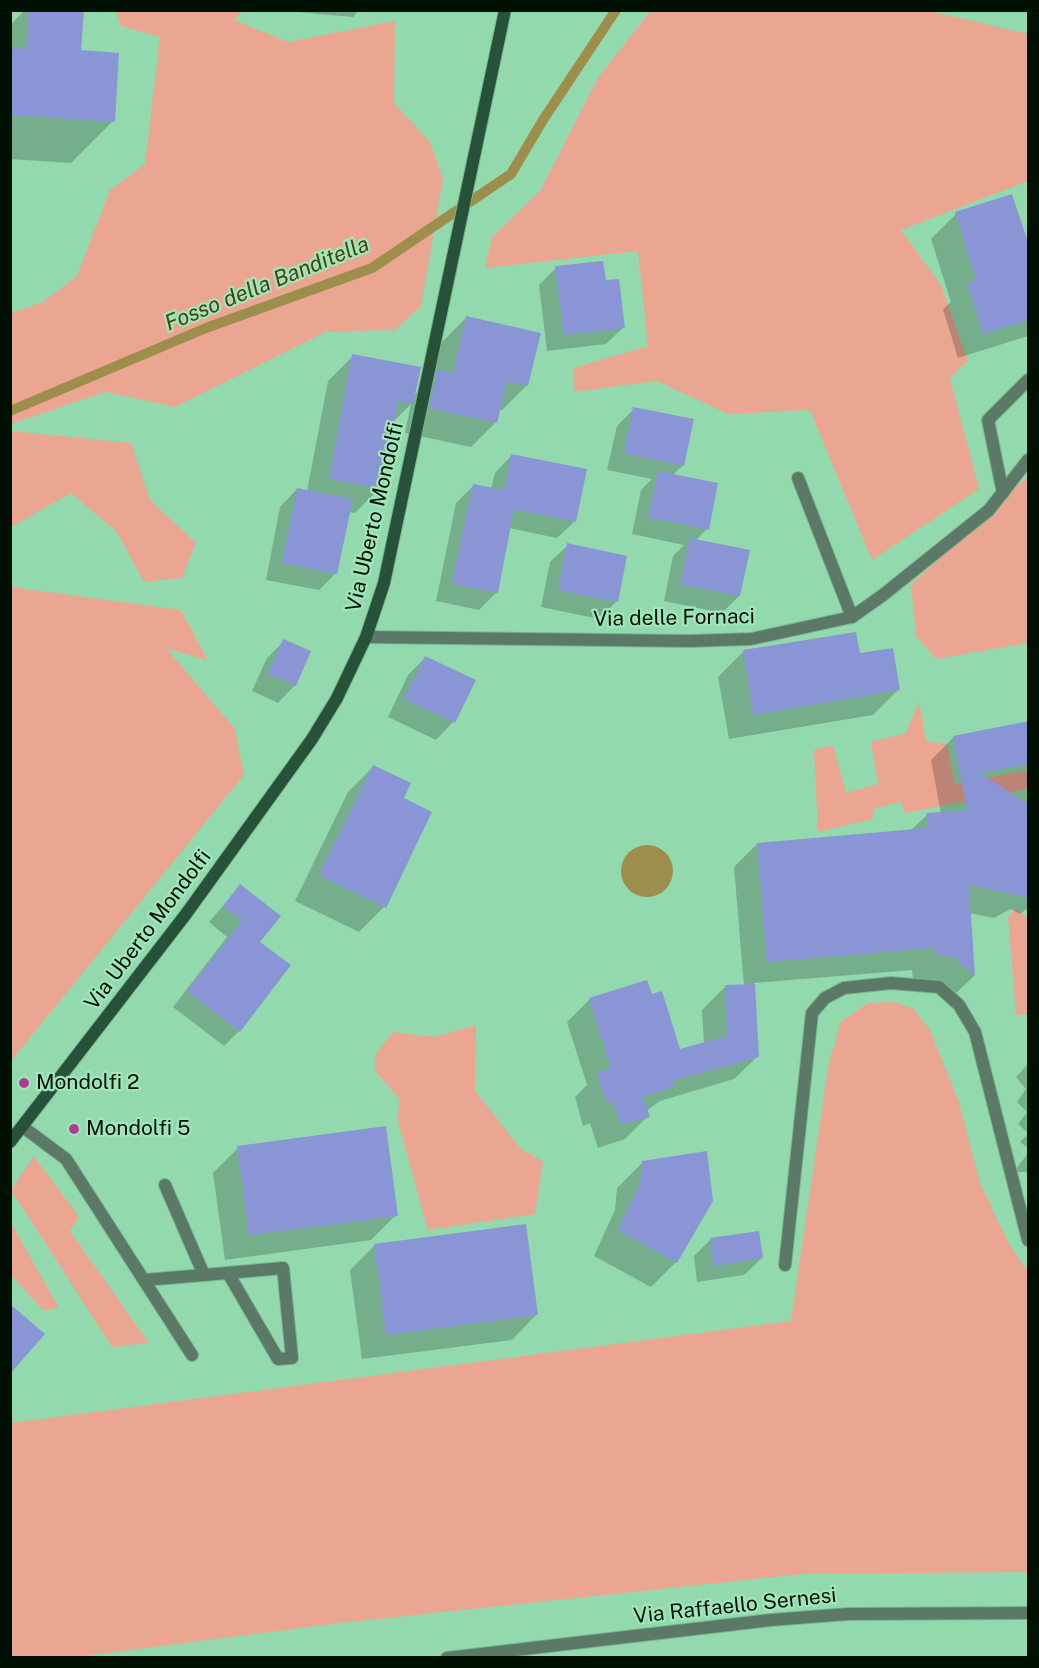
<!DOCTYPE html>
<html>
<head>
<meta charset="utf-8">
<style>
  body { margin:0 }
  #map { position:relative; width:1039px; height:1668px; overflow:hidden; background:#92daae; font-family:"Public Sans",sans-serif }
  canvas { display:block }
  .frame { position:absolute; inset:0; border:12px solid #001104; pointer-events:none }
</style>
</head>
<body>
<div id="map">
<canvas width="1039" height="1668"></canvas>
<div class="frame"></div>
</div>
<script>
const context = document.querySelector('canvas').getContext('2d');
context.lineJoin = 'round';
function paint(path, color) {
  context.fillStyle = color;
  context.fill(path, 'evenodd');
}
function poly(rows) {
  const path = new Path2D();
  for (const r of rows) {
    if (r.length === 3) {
      path.moveTo(r[0] + r[2], r[1]);
      path.arc(r[0], r[1], r[2], 0, 2 * Math.PI);
      continue;
    }
    path.moveTo(r[0], r[1]);
    for (let i = 2; i < r.length; i += 2) path.lineTo(r[i], r[i + 1]);
  }
  return path;
}
function stroke(path, color, width, dash) {
  context.strokeStyle = color;
  context.lineWidth = width;
  context.lineCap = dash ? 'butt' : 'round';
  context.setLineDash(dash || []);
  context.stroke(path);
}
function label(font, color, halo, rows, align = 'center') {
  context.font = font + ' "Public Sans",sans-serif';
  context.lineWidth = 4.5;
  context.setLineDash([]);
  context.textBaseline = 'middle';
  context.strokeStyle = halo;
  context.fillStyle = color;
  for (const [text, x, y, turn = 0] of rows) {
    context.save();
    context.translate(x, y);
    context.rotate((+turn || 0) * Math.PI / 180);
    context.textAlign = isNaN(turn) ? turn : align;
    if (halo) context.strokeText(text, 0, 0);
    context.fillText(text, 0, 0);
    context.restore();
  }
}
paint(poly([
  [655,10,930,11,1028,34,1028,181,901,230,941,285,968,361,950,378,979,489,872,560,810,410,728,414,657,381,573,392,574,368,648,346,638,251,485,268,492,237,540,191,598,78,648,14],
  [116,11,242,11,234,20,288,42,395,21,394,103,430,142,443,179,421,306,395,330,326,332,175,407,106,392,11,424,11,313,43,302,77,276,110,190,145,164,160,37,121,26],
  [11,431,131,443,150,500,196,543,182,578,144,582,116,531,71,493,11,527],
  [1028,476,1028,643,936,659,916,636,911,585],
  [11,587,181,610,208,661,166,648,235,729,244,775,11,1061],
  [919,701,926,741,947,744,955,784,1028,770,1028,789,905,813,901,802,873,809,873,819,818,832,814,750,833,745,846,793,878,784,871,742,906,733],
  [1016,909,1028,918,1028,1014,1016,1015,1008,917],
  [894,1002,914,1009,930,1030,959,1102,980,1183,1010,1246,1028,1271,1028,1572,803,1574,340,1623,76,1657,11,1657,11,1423,791,1321,829,1062,841,1022,868,1003],
  [476,1025,475,1091,521,1149,543,1161,535,1214,428,1230,397,1118,400,1099,375,1071,375,1055,393,1032,435,1037],
  [34,1156,79,1217,70,1231,149,1343,112,1347,11,1190],
  [10,1223,11,1223,59,1308,43,1310,11,1275]
]), '#eba692');
paint(poly([
  [647,871,26]
]), '#9d8e4c');
paint(poly([
  [25,10,82,10,79,51,113,121,71,163,10,159,10,25],
  [275,10,359,10,353,17],
  [956,214,1028,250,1028,336,958,358,943,309,951,302,931,239],
  [556,268,605,282,624,327,606,344,547,351,539,285],
  [466,318,527,385,502,410,499,410,496,422,471,447,405,433,411,404,392,423,380,488,355,513,349,512,336,573,319,590,266,580,280,507,297,489,307,491,328,381,353,356,413,396,434,376,441,343],
  [634,409,683,465,672,476,707,529,696,540,739,596,722,613,664,601,673,556,684,545,632,534,641,490,652,479,607,470,617,426],
  [512,455,575,521,557,538,509,528,496,593,479,610,436,601,456,503,473,486,491,489,495,473],
  [568,545,617,601,599,619,541,607,550,562],
  [284,641,295,685,278,703,252,691,267,658],
  [743,652,859,655,898,690,873,715,729,739,718,677],
  [425,658,474,680,453,722,436,740,388,717,408,675],
  [1028,723,1028,908,1020,914,1011,909,994,918,969,913,974,976,951,998,929,980,913,978,912,970,754,983,758,1056,734,1079,660,1101,646,1111,648,1116,625,1139,598,1148,590,1123,583,1126,575,1097,587,1085,567,1022,590,999,651,996,679,1051,704,1044,702,1010,725,987,744,986,734,867,757,844,910,831,927,815,941,814,931,760,954,737],
  [373,767,384,907,359,932,295,901,348,792],
  [240,886,258,942,239,1031,224,1046,173,1007,227,937,209,922],
  [1028,1064,1028,1133,1018,1124,1027,1112,1017,1102,1026,1089,1016,1077],
  [1028,1134,1028,1148,1020,1142],
  [238,1148,396,1215,371,1240,225,1260,213,1173],
  [1028,1153,1028,1172,1014,1172],
  [642,1163,676,1262,651,1287,594,1256,615,1210,617,1188],
  [711,1239,762,1258,744,1275,697,1282,694,1256],
  [375,1245,537,1314,512,1340,362,1359,350,1270]
]), '#0003');
stroke(poly([
  [10,411,206,328,372,268,511,174,543,120,616,10]
]), '#9d8e4c', 10);
paint(poly([
  [29,10,84,10,81,50,119,53,115,122,10,115,10,48,26,49],
  [1012,194,1029,245,1029,320,983,334,967,283,976,280,955,212],
  [603,261,606,280,619,279,625,328,564,335,555,266],
  [466,316,541,333,528,386,507,381,497,423,429,408,437,370,453,373],
  [352,354,421,367,413,404,398,401,381,489,329,479],
  [633,407,694,419,684,466,624,453],
  [511,454,587,469,576,522,514,509,498,593,452,584,473,484,504,490],
  [658,471,718,483,709,530,648,517],
  [297,488,353,499,337,574,282,563],
  [690,538,750,550,740,596,680,584],
  [567,543,627,556,618,602,558,590],
  [856,632,860,653,893,648,900,690,753,715,743,650],
  [283,639,311,651,296,686,268,674],
  [425,656,476,680,455,723,404,699],
  [1029,721,1029,764,980,773,1029,805,1029,898,969,885,975,976,953,957,935,955,935,948,767,962,757,843,927,828,926,813,967,810,953,736],
  [373,765,411,783,404,798,432,812,386,908,319,875],
  [240,884,281,916,260,942,291,965,240,1032,187,991,242,921,223,906],
  [647,980,652,994,662,991,680,1049,727,1036,725,985,755,984,759,1057,673,1081,675,1087,643,1097,650,1117,621,1125,613,1101,607,1104,597,1073,611,1068,589,998],
  [386,1126,398,1216,249,1235,237,1146],
  [707,1151,713,1201,677,1263,618,1230,640,1184,642,1161],
  [526,1224,538,1315,386,1335,374,1244],
  [759,1231,763,1258,714,1266,710,1238],
  [10,1304,45,1334,10,1374]
]), '#8a95d5');
const service = poly([
  [798,478,852,617],
  [1003,493,988,420,1028,380],
  [23,1127,66,1159,192,1355],
  [165,1185,204,1275],
  [144,1280,204,1275,283,1268,292,1358,278,1359,228,1273]
]);
const minor = poly([
  [366,637,689,641,751,639,852,617,883,595,989,510,1028,460],
  [785,1265,812,1013,825,998,844,988,891,983,939,987,959,1005,975,1032,1028,1240],
  [447,1658,771,1620,848,1614,1028,1613]
]);
const secondary = poly([
  [10,1142,186,914,312,739,337,698,366,637,384,583,505,10]
]);
stroke(service, '#78b68f', 14);
stroke(minor, '#78b68f', 14);
stroke(secondary, '#78b68f', 14);
stroke(service, '#5c7866', 12);
stroke(minor, '#5c7866', 12);
stroke(secondary, '#275239', 12);
for (const [x, y, r, color] of [
  [24,1083,6,"#ae3c97"],
  [74,1129,6,"#ae3c97"]
]) {
  const dot = new Path2D();
  dot.arc(x, y, r, 0, 2 * Math.PI);
  context.fillStyle = color;
  context.fill(dot);
  stroke(dot, '#9fe7ba', 2);
}
label('21px', '#001104', '#9fe7ba', [
  ["Via Uberto Mondolfi",375,517,-77],
  ["Via delle Fornaci",674,618,-1],
  ["Via Uberto Mondolfi",148,930,-53],
  ["Via Raffaello Sernesi",735,1606,-6]
]);
label('21px', '#001104', '#9fe7ba', [
  ["Mondolfi 2",36,1083],
  ["Mondolfi 5",86,1129]
], 'left');
label('italic 22px', '#4c400a', '#9fe7ba', [
  ["Fosso della Banditella",267,284,-22]
]);
</script>
</body>
</html>
